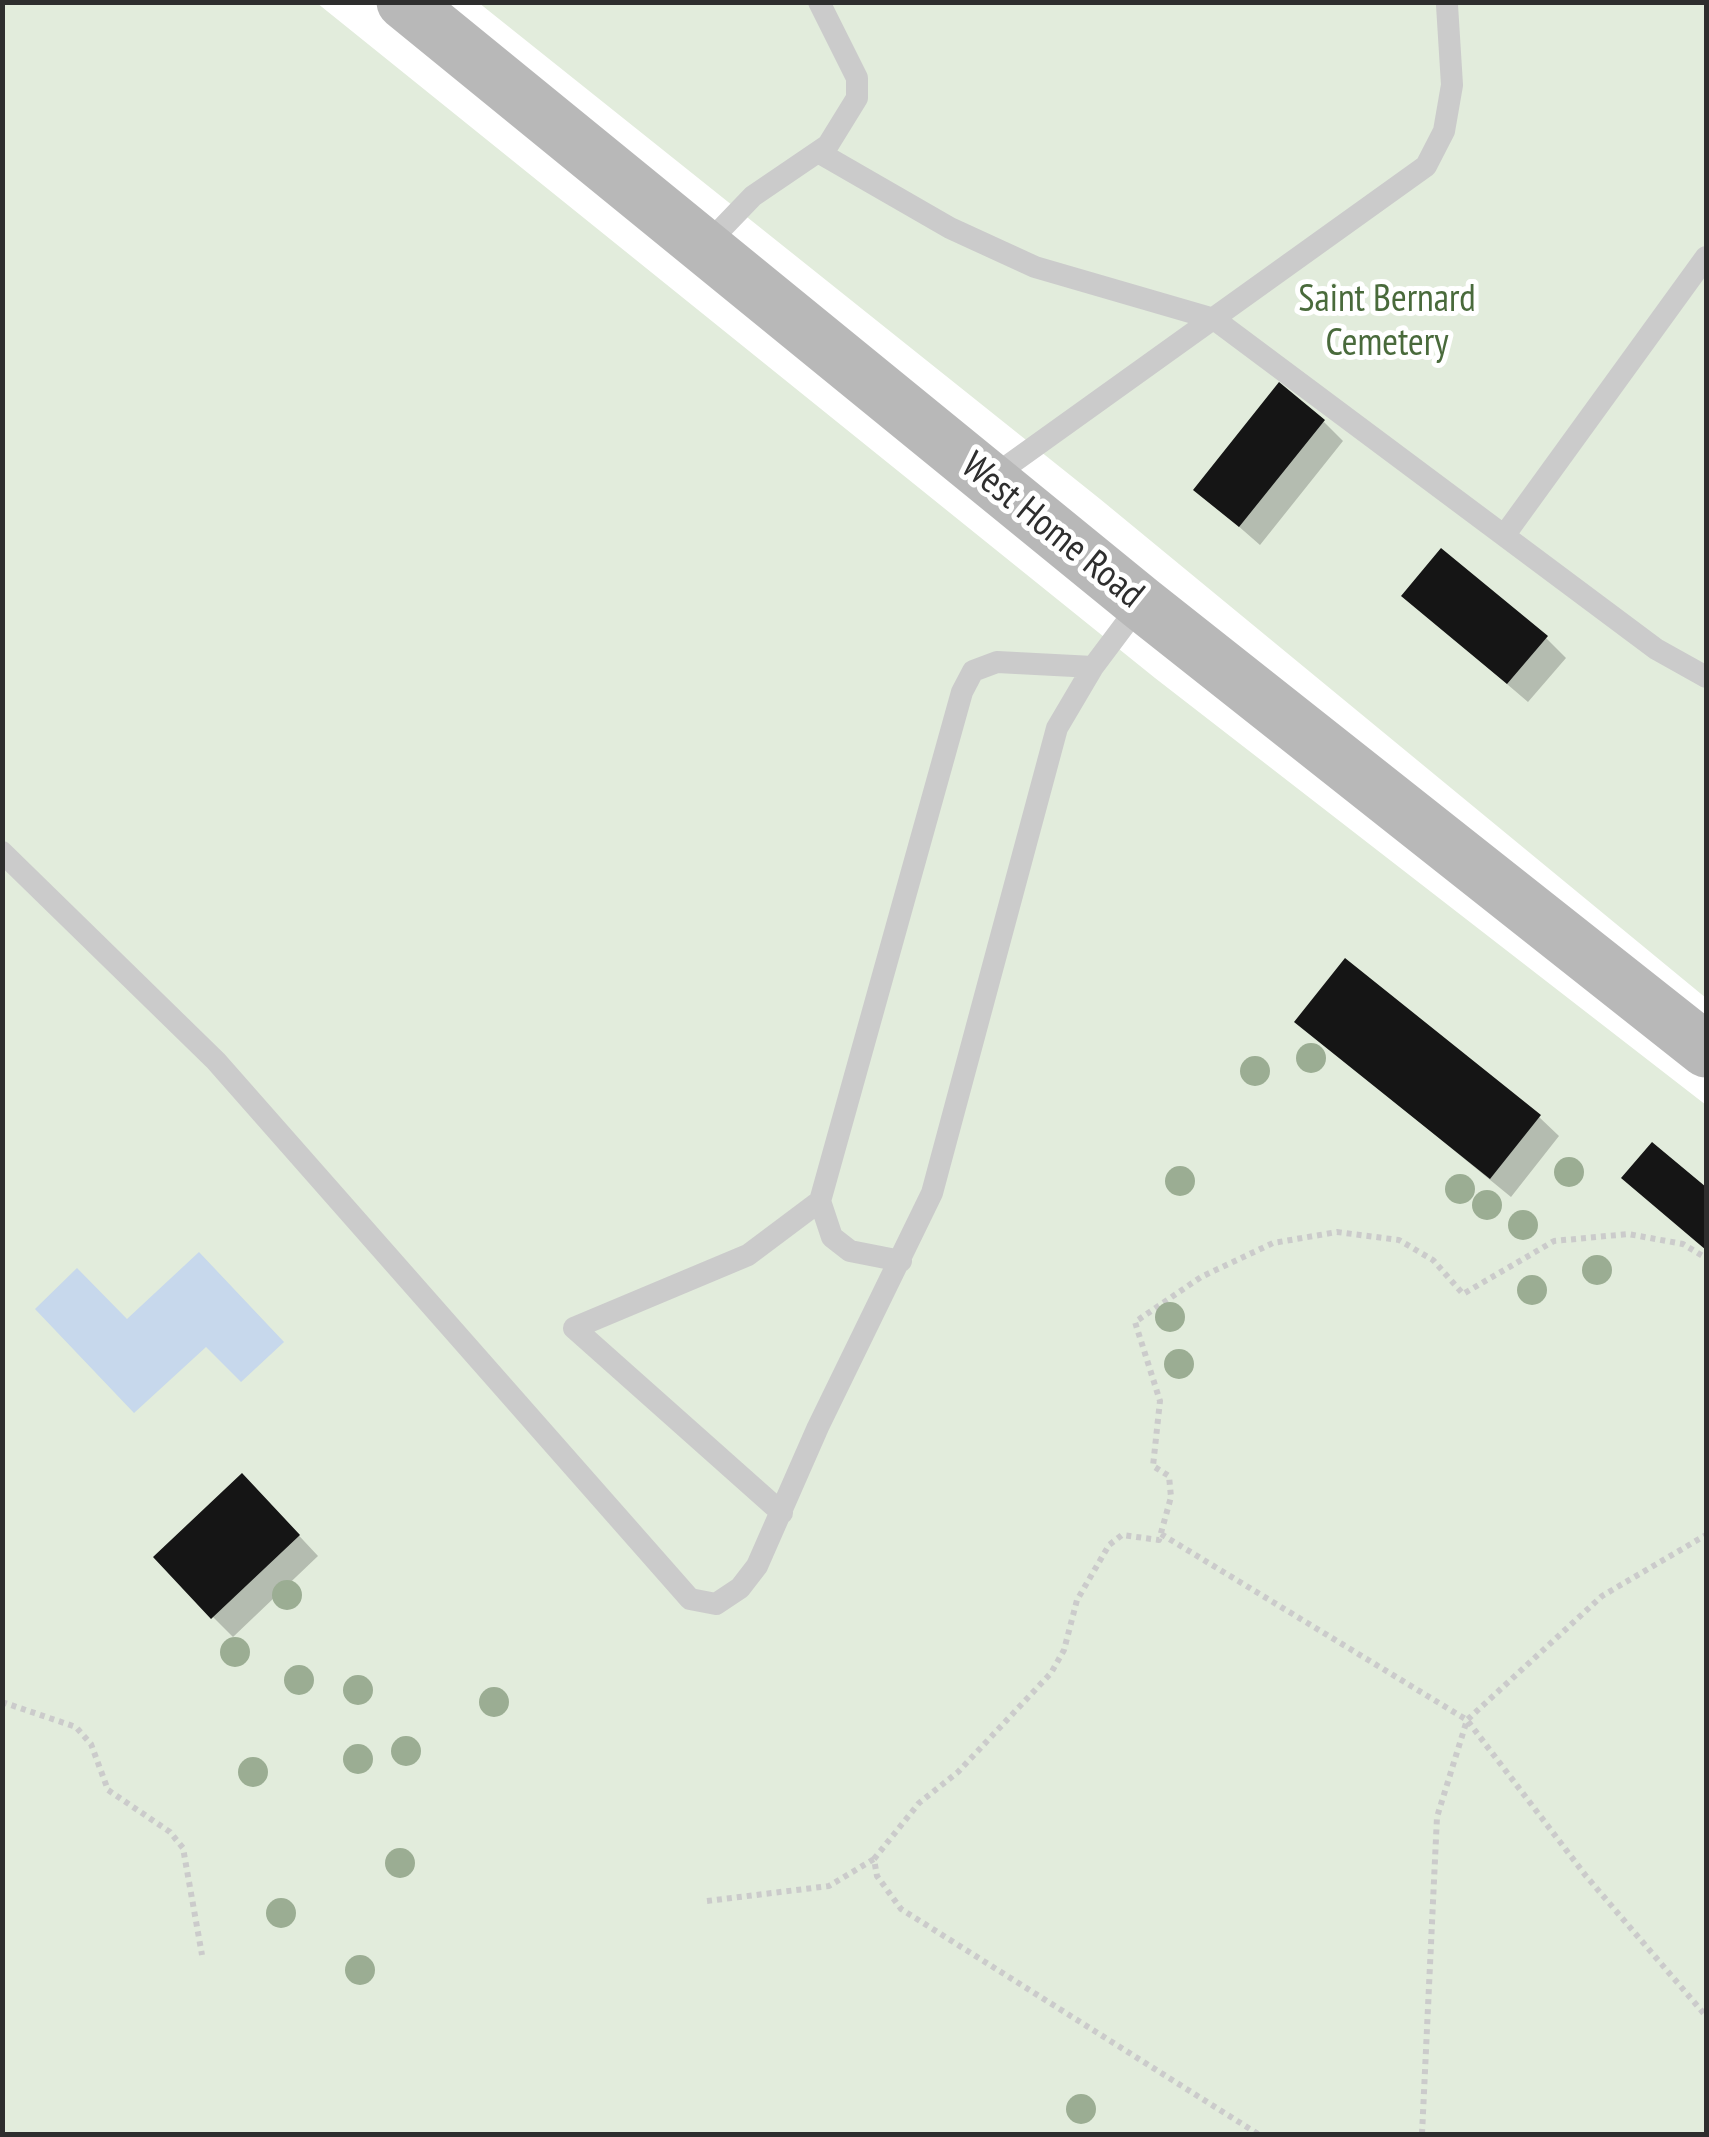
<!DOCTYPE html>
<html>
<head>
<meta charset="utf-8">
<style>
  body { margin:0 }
  #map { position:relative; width:1709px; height:2137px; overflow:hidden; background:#fff; font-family:"PT Sans Narrow",sans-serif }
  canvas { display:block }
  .frame { position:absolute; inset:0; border:5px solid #2e2e2e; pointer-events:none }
</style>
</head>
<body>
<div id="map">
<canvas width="1709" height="2137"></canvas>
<div class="frame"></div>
</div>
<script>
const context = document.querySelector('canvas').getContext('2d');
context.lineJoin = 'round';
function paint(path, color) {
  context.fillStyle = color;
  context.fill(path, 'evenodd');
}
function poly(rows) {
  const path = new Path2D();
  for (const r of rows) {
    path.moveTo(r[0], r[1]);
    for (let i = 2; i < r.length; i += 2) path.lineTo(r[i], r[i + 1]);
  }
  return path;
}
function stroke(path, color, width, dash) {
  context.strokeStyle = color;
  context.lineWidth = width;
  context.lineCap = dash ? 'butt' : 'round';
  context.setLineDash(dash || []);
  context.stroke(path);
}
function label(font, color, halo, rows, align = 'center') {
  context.font = font + ' "PT Sans Narrow",sans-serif';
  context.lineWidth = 10;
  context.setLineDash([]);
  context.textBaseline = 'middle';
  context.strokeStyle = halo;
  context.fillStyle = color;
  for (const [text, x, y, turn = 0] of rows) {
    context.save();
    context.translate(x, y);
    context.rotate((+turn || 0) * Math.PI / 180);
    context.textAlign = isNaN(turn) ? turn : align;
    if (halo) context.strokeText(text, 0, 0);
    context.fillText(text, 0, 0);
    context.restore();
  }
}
paint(poly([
  [3,3,317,3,1155,678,1706,1105,1706,2134,3,2134],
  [479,3,1706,3,1706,998,1100,499]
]), '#e2ecdc');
paint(poly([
  [199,1252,284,1342,241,1382,206,1347,134,1413,35,1309,77,1268,127,1319]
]), '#c7d8ec');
paint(poly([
  [1324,422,1343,441,1260,545,1197,490],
  [1404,596,1546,638,1566,658,1528,702],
  [1297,1022,1539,1117,1559,1136,1511,1197],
  [262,1496,318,1556,233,1637,213,1617]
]), '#0003');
paint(poly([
  [1279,382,1325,420,1239,527,1193,490],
  [1441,548,1548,636,1507,684,1401,596],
  [1345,958,1541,1115,1490,1179,1294,1022],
  [1652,1142,1706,1187,1706,1250,1621,1178],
  [242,1473,300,1535,211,1619,153,1557]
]), '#151515');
stroke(poly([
  [1161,1534,1467,1720,1586,1876,1706,2016],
  [2,1702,76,1727,91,1744,108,1790,170,1832,183,1848,202,1955],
  [707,1901,829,1886,874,1859],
  [1258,2134,901,1909,877,1876,874,1859,919,1803,958,1772,1051,1673,1064,1650,1077,1600,1109,1545,1122,1535,1159,1540,1171,1497,1169,1476,1153,1466,1160,1401,1135,1322,1201,1277,1273,1243,1337,1232,1399,1240,1433,1260,1463,1294,1554,1241,1628,1234,1683,1244,1706,1258],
  [1422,2134,1437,1817,1467,1720,1602,1596,1706,1535]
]), '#cbcbcb', 6, [5, 5]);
stroke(poly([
  [818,152,950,228,1035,267,1214,319,1656,649,1706,677],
  [704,247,753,196,828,145,857,98,857,78,819,2],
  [988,480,1426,166,1444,131,1452,85,1447,5],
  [1506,533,1706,257],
  [2,852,216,1061,690,1599,716,1604,740,1588,757,1566,818,1427,932,1193,1057,728,1093,667,1141,603],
  [901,1261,850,1251,832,1237,820,1201,962,692,973,671,997,662,1093,667],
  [782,1513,574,1328,748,1255,820,1201]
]), '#cbcbcb', 22);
stroke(poly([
  [404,2,1141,603,1706,1050]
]), '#b8b8b8', 55);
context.fillStyle = '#9bad93';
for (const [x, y] of [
  [1311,1058],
  [1255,1071],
  [1569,1172],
  [1180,1181],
  [1460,1189],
  [1487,1205],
  [1523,1225],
  [1597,1270],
  [1532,1290],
  [1170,1317],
  [1179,1364],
  [287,1595],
  [235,1652],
  [299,1680],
  [358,1690],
  [494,1702],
  [406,1751],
  [358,1759],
  [253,1772],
  [400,1863],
  [281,1913],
  [360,1970],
  [1081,2109]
]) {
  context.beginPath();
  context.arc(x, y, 15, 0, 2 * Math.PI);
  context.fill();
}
label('38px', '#496a3b', '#fff', [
  ["Saint Bernard",1387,300],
  ["Cemetery",1387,344]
]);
label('38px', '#2e2e2e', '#fff', [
  ["West Home Road",1052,531,39]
]);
</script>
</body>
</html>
